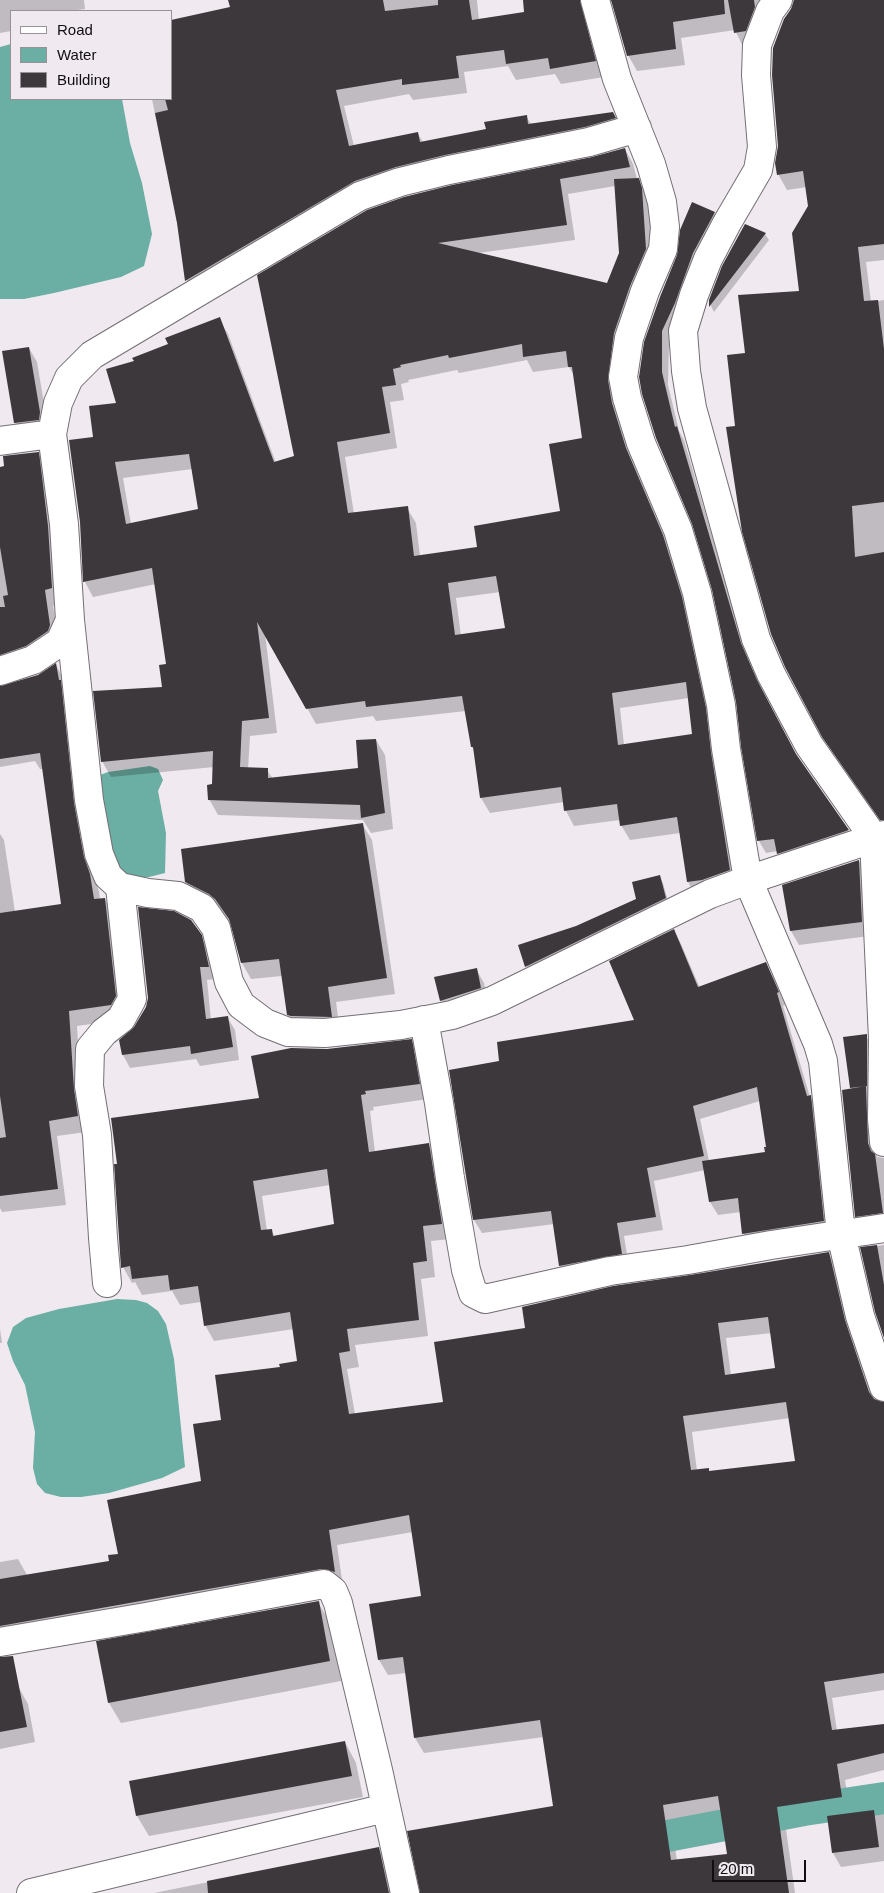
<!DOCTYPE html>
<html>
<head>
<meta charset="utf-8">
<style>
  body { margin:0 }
  #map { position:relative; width:884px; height:1893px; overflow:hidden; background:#f0eaf0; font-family:Helvetica,sans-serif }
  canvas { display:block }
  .legend { position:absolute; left:10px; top:10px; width:162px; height:90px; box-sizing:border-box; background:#f0eaf0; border:1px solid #969296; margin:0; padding:6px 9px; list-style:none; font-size:15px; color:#100e10 }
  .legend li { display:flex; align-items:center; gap:10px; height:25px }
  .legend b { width:25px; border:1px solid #969296 }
  .scale { position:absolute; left:712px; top:1860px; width:94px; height:22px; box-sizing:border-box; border:2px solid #100e10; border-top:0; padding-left:6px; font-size:15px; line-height:18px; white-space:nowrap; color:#100e10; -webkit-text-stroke:4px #f0eaf0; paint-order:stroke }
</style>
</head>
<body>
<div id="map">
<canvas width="884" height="1893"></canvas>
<ul class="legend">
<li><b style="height:6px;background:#fff"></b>Road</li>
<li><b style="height:14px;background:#6baea3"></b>Water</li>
<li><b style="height:14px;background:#3c383c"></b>Building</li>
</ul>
<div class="scale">20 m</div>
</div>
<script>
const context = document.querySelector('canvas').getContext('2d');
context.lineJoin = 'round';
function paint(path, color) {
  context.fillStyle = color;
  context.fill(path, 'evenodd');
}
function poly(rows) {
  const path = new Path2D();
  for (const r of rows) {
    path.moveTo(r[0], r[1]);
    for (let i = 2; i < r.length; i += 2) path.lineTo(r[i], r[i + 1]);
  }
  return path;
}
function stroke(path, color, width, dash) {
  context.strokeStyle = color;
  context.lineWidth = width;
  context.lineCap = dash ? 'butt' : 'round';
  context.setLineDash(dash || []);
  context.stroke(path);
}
paint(poly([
  [11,44,11,99,122,99,130,143,142,183,152,234,144,266,121,277,54,293,24,299,0,299,0,47],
  [150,766,158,769,163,780,158,791,166,833,165,873,149,877,130,877,111,862,96,783,100,775,108,772],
  [117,1299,136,1300,147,1303,158,1311,166,1324,174,1359,185,1467,162,1478,109,1493,81,1497,61,1497,45,1493,37,1484,33,1468,35,1432,25,1385,13,1361,7,1343,13,1327,26,1318,59,1309]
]), '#6baea3');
paint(poly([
  [0,0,84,0,85,9,70,11,11,11,11,31,0,33],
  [229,0,477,0,479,20,526,13,524,0,789,0,744,49,735,30,681,38,685,65,637,71,628,55,613,3,609,0,604,77,561,84,555,74,516,80,508,66,464,72,467,93,413,100,409,94,344,106,354,146,418,134,423,142,487,130,526,116,531,124,613,113,622,129,405,182,195,296,187,281,168,169,165,164,152,99,171,99,231,8],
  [790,0,884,0,884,260,866,262,871,302,884,300,884,826,833,753,823,736,737,427,747,354,800,292,809,206,807,187,787,190,778,174,785,19,795,2],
  [625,149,633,164,637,179,647,194,650,205,654,265,620,419,634,464,671,552,690,613,714,724,738,885,697,897,688,882,680,833,630,840,621,825,620,820,574,826,566,811,564,802,490,813,481,798,475,752,472,747,466,711,376,721,373,716,316,724,265,633,277,733,250,736,248,769,267,770,273,779,359,769,376,740,385,755,393,829,371,833,363,820,218,815,209,799,213,785,214,767,111,777,102,761,164,688,167,665,156,584,93,597,85,582,95,438,118,404,135,362,219,319,228,334,276,463,296,457,259,276,592,159],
  [615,186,620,253,608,284,478,253,575,240,568,194],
  [527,360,533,372,569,367,575,377,583,439,562,512,479,548,420,556,416,523,407,508,354,514,345,457,397,448,390,402,404,400,401,384,409,382,408,380,457,370,459,373],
  [193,469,199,510,131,524,123,478],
  [500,592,506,629,461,636,456,598],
  [689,698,694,735,624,745,620,708],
  [714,213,722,225,669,344,668,385,679,431,684,440,748,659,764,695,797,757,855,842,785,866,778,851,766,853,759,841,738,702,713,589,694,524,657,437,661,297],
  [765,234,769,240,714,312,711,306,710,300],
  [29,348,37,362,48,427,23,437,15,423,3,352],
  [38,453,47,469,61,604,53,606,59,642,0,674,0,522],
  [56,665,64,680,82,818,92,874,99,891,100,900,105,899,114,915,120,1020,77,1026,82,1105,86,1132,57,1136,66,1205,2,1212,0,1208,0,834,4,840,15,912,62,905,43,769,40,769,35,761,0,767,0,687,39,676],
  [362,824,372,840,395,994,336,1002,340,1032,297,1031,288,1014,282,976,251,979,242,963,231,923,220,910,196,898,186,882],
  [859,861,867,875,869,936,799,945,791,931,784,886],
  [659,876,663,883,669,905,530,973,527,966,577,927,637,900],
  [674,931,681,944,700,988,765,964,773,977,785,1005,783,1006,810,1097,818,1110,831,1234,751,1247,744,1234,741,1212,718,1215,710,1202,705,1170,654,1181,663,1230,624,1236,629,1267,568,1279,560,1266,555,1224,482,1233,474,1220,501,1062,636,1021],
  [760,1101,768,1148,766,1153,709,1161,700,1119],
  [200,935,208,949,216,979,207,980,211,1020,227,1017,235,1030,239,1060,200,1066,196,1059,130,1068,123,1055,121,1040,135,1028],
  [476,969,484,983,488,1002,449,1015,441,1001,436,978],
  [866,1036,875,1051,875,1136,877,1157,884,1158,884,1229,865,1232,856,1216,851,1090,844,1038],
  [411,1040,420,1056,428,1099,373,1107,374,1110,370,1111,375,1152,428,1144,437,1160,450,1239,431,1241,435,1277,421,1279,428,1336,355,1345,359,1367,347,1369,355,1414,445,1403,527,1329,828,1253,838,1269,853,1337,875,1401,884,1403,884,1690,832,1698,837,1731,884,1725,884,1770,845,1780,850,1815,884,1810,884,1861,841,1867,833,1853,828,1816,785,1822,795,1893,432,1893,555,1807,544,1737,424,1753,415,1738,406,1673,388,1675,379,1660,422,1597,413,1532,337,1545,343,1587,0,1646,0,1562,18,1559,27,1575,110,1562,202,1482,222,1422,281,1368,299,1362,294,1329,214,1341,205,1325,201,1302,180,1305,172,1291,142,1295,135,1282,132,1283,123,1267,260,1099,327,1050],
  [330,1185,335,1225,275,1237,271,1230,267,1231,262,1196],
  [772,1333,777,1369,731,1375,726,1338],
  [790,1418,796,1462,710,1472,697,1471,692,1432],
  [722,1812,729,1855,677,1861,671,1820],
  [884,1245,884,1334,862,1248],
  [0,1329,2,1343,0,1343],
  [318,1602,330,1623,341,1681,121,1723,109,1703,97,1642],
  [19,1688,28,1704,35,1742,0,1749,0,1692],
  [345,1742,356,1763,363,1797,149,1836,137,1816,130,1782],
  [378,1848,389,1867,395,1893,154,1893]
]), '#0003');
stroke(poly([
  [625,1844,804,1810,884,1798]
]), '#6baea3', 32);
paint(poly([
  [228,0,383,0,385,11,438,5,438,0,469,0,472,20,524,12,523,0,580,0,596,61,550,69,548,58,506,64,504,50,456,56,459,78,402,85,402,79,336,90,349,146,418,132,420,142,486,129,484,122,527,115,528,124,613,112,616,118,585,127,445,155,396,167,355,181,185,281,177,223,155,113,168,110,165,99,171,99,171,20,230,7],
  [611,0,724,0,725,14,673,22,676,49,627,56],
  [728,0,754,0,755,7,746,31,734,33],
  [794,0,884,0,884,244,858,247,864,301,878,300,884,349,884,502,852,506,855,557,884,552,884,820,880,820,822,737,785,667,771,634,742,532,726,427,735,426,727,355,745,353,738,295,799,291,792,233,808,206,803,171,777,175,775,163,778,146,772,75,773,48,784,19,791,9],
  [625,148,630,167,560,179,567,225,438,243,607,283,619,253,614,179,639,178,642,188,646,249,630,286,614,333,608,380,612,403,626,448,663,535,682,597,706,708,711,752,730,870,702,880,687,882,677,817,620,826,617,804,564,811,561,787,480,798,473,747,471,747,462,696,366,707,365,701,306,709,257,622,269,718,242,721,240,767,268,768,268,778,358,768,356,740,376,739,385,813,361,818,360,805,208,800,207,785,212,784,213,751,101,762,93,691,162,687,159,665,166,664,152,568,83,582,80,522,69,440,93,437,89,406,116,403,106,369,134,361,132,358,168,344,165,338,220,317,274,462,294,456,257,275,367,210,404,197,452,185,592,157],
  [522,344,523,357,566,351,568,367,572,367,582,438,549,444,560,511,474,526,477,547,414,556,408,506,348,513,337,442,390,433,382,387,396,385,393,369,401,367,400,365,448,355,449,358],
  [189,454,198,509,126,524,115,462],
  [496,576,505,628,455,635,448,583],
  [686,682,692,734,618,745,612,693],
  [692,202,715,212,693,253,675,303,662,331,662,372,675,427,677,426,741,643,757,680,796,754,849,830,777,854,774,839,757,841,741,747,736,702,712,590,692,524,656,438,642,394,639,377,644,342,660,297,677,255,680,230],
  [745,224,766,233,709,307,709,300,722,266],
  [29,347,40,412,39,420,14,423,2,351],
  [39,452,48,526,52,588,45,590,50,625,48,631,26,646,0,655,0,607,5,607,3,596,8,595,0,547,0,467,4,466,3,456],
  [56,663,59,680,61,680,74,803,84,857,90,874,94,899,105,898,116,996,111,1005,69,1011,74,1089,78,1116,49,1121,58,1189,0,1196,0,1138,6,1137,0,1096,0,913,61,904,40,753,0,759,0,686,38,675],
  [363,823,387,978,328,987,332,1017,291,1016,287,1015,279,959,241,963,229,919,215,899,209,894,185,882,181,849],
  [859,860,862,922,790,931,782,885],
  [660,875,666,898,525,967,518,945,576,926,636,899,632,882],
  [138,907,174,911,191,920,202,935,209,967,200,967,206,1019,228,1016,233,1047,191,1054,190,1046,122,1055,119,1040,134,1027,146,1007,148,998],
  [674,929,698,987,766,962,779,992,777,993,807,1096,811,1095,824,1221,742,1234,738,1198,709,1202,702,1161,765,1152,764,1147,766,1147,757,1087,693,1106,704,1156,647,1168,656,1217,617,1223,622,1254,559,1266,551,1211,473,1220,449,1070,499,1061,497,1042,634,1020,609,961],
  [477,968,481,988,440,1001,434,977],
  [867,1034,867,1086,850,1088,843,1037],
  [412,1039,420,1084,365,1091,366,1094,361,1095,369,1152,429,1143,442,1224,423,1226,427,1261,413,1263,419,1320,347,1329,350,1351,339,1353,349,1414,443,1402,434,1342,525,1328,522,1307,613,1286,690,1275,829,1252,845,1320,869,1392,874,1399,884,1402,884,1673,824,1682,832,1730,884,1724,884,1753,837,1764,842,1797,777,1807,789,1893,420,1893,407,1831,553,1806,540,1720,414,1738,403,1657,378,1660,369,1604,421,1596,409,1515,329,1530,335,1572,321,1569,0,1626,0,1579,109,1561,108,1555,118,1554,107,1500,201,1481,193,1424,221,1420,215,1375,280,1367,279,1364,297,1361,290,1312,204,1326,198,1286,170,1290,168,1275,132,1279,130,1266,121,1268,114,1164,117,1164,111,1118,259,1098,251,1056,291,1048,327,1049],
  [327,1169,334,1224,273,1236,272,1229,261,1230,253,1181],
  [768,1317,775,1368,725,1375,718,1323],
  [786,1402,795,1461,709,1471,709,1468,691,1470,683,1416],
  [718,1796,727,1854,671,1860,663,1805],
  [866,1086,868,1143,871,1151,875,1154,883,1213,855,1217,842,1090],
  [877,1245,884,1285,884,1338,875,1312,860,1247],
  [319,1601,330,1661,108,1703,96,1641],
  [13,1656,27,1727,0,1732,0,1657],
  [345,1741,352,1776,136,1816,129,1781],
  [874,1810,879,1847,832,1853,827,1816],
  [379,1847,389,1893,208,1893,207,1881]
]), '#3c383c');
const minor = poly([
  [595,0,617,79,651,164,662,202,665,227,663,249,645,291,629,338,623,377,627,398,641,443,678,530,697,593,721,705,726,749,748,880,818,1044,823,1061,841,1234,860,1316,884,1387],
  [778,0,770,11,757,45,756,75,762,147,758,170,727,223,708,259,694,295,683,331,686,371,692,408,756,639,771,674,809,745,874,838,883,1039,882,1119,884,1142],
  [0,441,52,434],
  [70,620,89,800,99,854,108,876,120,887,148,893,178,896,202,908,216,928,229,982,241,1005,265,1023,288,1032,325,1033,401,1025,452,1015,492,1001,710,894,748,880,884,835],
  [0,671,33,660,60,642,70,620,64,524,52,434,58,403,69,378,92,355,360,196,400,182,449,170,589,142,637,128],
  [424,1020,439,1103,450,1178,466,1270,473,1293,485,1299,610,1271,688,1260,771,1245,884,1228],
  [107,1283,103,1238,97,1135,89,1086,90,1049,104,1032,121,1019,132,999,120,887],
  [0,1642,146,1617,324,1584,333,1591,338,1603,378,1770,405,1893],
  [31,1893,386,1808]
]);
stroke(minor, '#746f74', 30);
stroke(minor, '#fff', 28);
</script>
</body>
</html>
